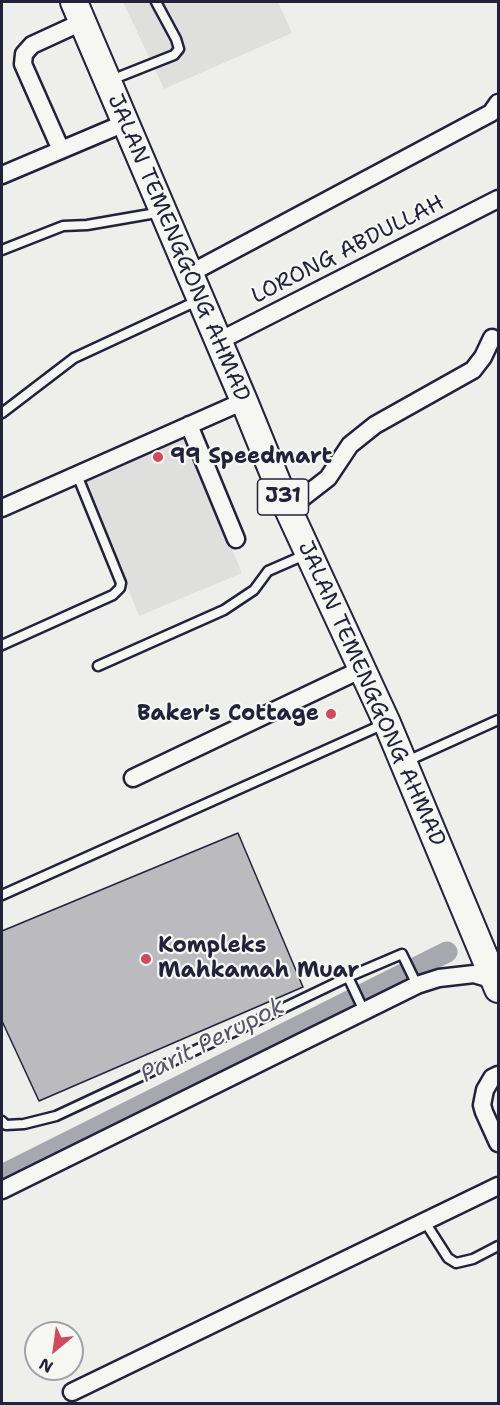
<!DOCTYPE html>
<html>
<head>
<meta charset="utf-8">
<style>
  body { margin:0 }
  #map { position:relative; width:500px; height:1405px; overflow:hidden; background:#eeeeeb; font-family:"Shantell Sans",sans-serif }
  canvas { display:block }
  .frame { position:absolute; inset:0; border:3px solid #22223b; pointer-events:none }
  .north { position:absolute; left:24px; top:1321px; width:60px; height:60px; box-sizing:border-box; background:#f6f6f2; border:2px solid #a1a1a9; border-radius:50%; rotate:209deg; font-size:16px; font-weight:700; line-height:24px; text-align:center; color:#22223b }
  .north::after { content:''; display:block; margin:auto; width:21px; height:27px; background:#d1495b; clip-path:polygon(50% 0,100% 100%,50% 72%,0 100%) }
</style>
</head>
<body>
<div id="map">
<canvas width="500" height="1405"></canvas>
<div class="frame"></div>
<div class="north">N</div>
</div>
<script>
const context = document.querySelector('canvas').getContext('2d');
context.lineJoin = 'round';
function paint(path, color) {
  context.fillStyle = color;
  context.fill(path, 'evenodd');
}
function poly(rows) {
  const path = new Path2D();
  for (const r of rows) {
    path.moveTo(r[0], r[1]);
    for (let i = 2; i < r.length; i += 2) path.lineTo(r[i], r[i + 1]);
  }
  return path;
}
function stroke(path, color, width, dash) {
  context.strokeStyle = color;
  context.lineWidth = width;
  context.lineCap = dash ? 'butt' : 'round';
  context.setLineDash(dash || []);
  context.stroke(path);
}
function label(font, color, halo, rows, align = 'center') {
  context.font = font + ' "Shantell Sans",sans-serif';
  context.lineWidth = 4.5;
  context.setLineDash([]);
  context.textBaseline = 'middle';
  context.strokeStyle = halo;
  context.fillStyle = color;
  for (const [text, x, y, turn = 0] of rows) {
    context.save();
    context.translate(x, y);
    context.rotate((+turn || 0) * Math.PI / 180);
    context.textAlign = isNaN(turn) ? turn : align;
    if (halo) context.strokeText(text, 0, 0);
    context.fillText(text, 0, 0);
    context.restore();
  }
}
paint(poly([
  [123,2,278,2,292,33,164,89],
  [184,434,242,573,139,616,84,478]
]), '#dfdfde');
stroke(poly([
  [2,1175,447,952]
]), '#a7a7af', 21);
const building = poly([
  [238,833,303,987,39,1101,2,1021,2,931,238,833]
]);
paint(building, '#bbbbbf');
stroke(building, '#22223b', 1.5);
const service = poly([
  [111,80,174,55,179,49,176,39,156,2],
  [2,250,63,226,87,225,162,212],
  [2,413,74,358,199,300],
  [2,645,113,595,120,588,121,583,77,475],
  [98,666,224,610,254,590,268,571,307,554],
  [405,762,498,720],
  [2,895,384,724],
  [348,977,364,1011],
  [2,1121,6,1125,24,1124,56,1116,150,1072,348,977,402,954,417,985],
  [425,1222,448,1258,456,1263,473,1259,498,1246]
]);
const minor = poly([
  [61,150,23,64,24,54,32,45,82,22],
  [2,175,125,123],
  [189,274,491,113,498,103],
  [219,341,498,199],
  [189,425,236,539],
  [2,508,244,401],
  [288,509,328,478,350,445,375,425,473,370,483,357,492,338],
  [133,778,362,669],
  [498,1075,492,1078,485,1090,482,1105,484,1112,498,1143],
  [2,1190,417,985,439,978,474,974,494,980],
  [72,1392,498,1186]
]);
const primary = poly([
  [74,2,244,401,288,509,387,723,498,989]
]);
stroke(service, '#22223b', 13);
stroke(minor, '#22223b', 21);
stroke(primary, '#22223b', 30);
stroke(service, '#f6f6f2', 8);
stroke(minor, '#f6f6f2', 16);
stroke(primary, '#f6f6f2', 26);
for (const [x, y, r, color] of [
  [158,457,6,"#d1495b"],
  [331,714,6,"#d1495b"],
  [146,959,6,"#d1495b"]
]) {
  const dot = new Path2D();
  dot.arc(x, y, r, 0, 2 * Math.PI);
  context.fillStyle = color;
  context.fill(dot);
  stroke(dot, '#f6f6f2', 2);
}
for (const [x, y, w] of [
  [283,497,51]
]) {
  const box = new Path2D();
  box.roundRect(x - w / 2, y - 18, w, 36, 4.5);
  context.fillStyle = '#f6f6f2';
  context.fill(box);
  stroke(box, '#22223b', 1.5);
}
label('bold 21px', '#22223b', null, [
  ["J31",283,497]
]);
label('22px', '#22223b', '#f6f6f2', [
  ["JALAN TEMENGGONG AHMAD",178,248,67],
  ["LORONG ABDULLAH",348,250,-27],
  ["JALAN TEMENGGONG AHMAD",371,694,66]
]);
label('bold 22px', '#22223b', '#f6f6f2', [
  ["99 Speedmart",170,457],
  ["Baker's Cottage",319,714,"right"],
  ["Kompleks",158,946],
  ["Mahkamah Muar",158,971]
], 'left');
label('italic 24px', '#575769', '#f6f6f2', [
  ["Parit Perupok",213,1041,-27]
]);
</script>
</body>
</html>
